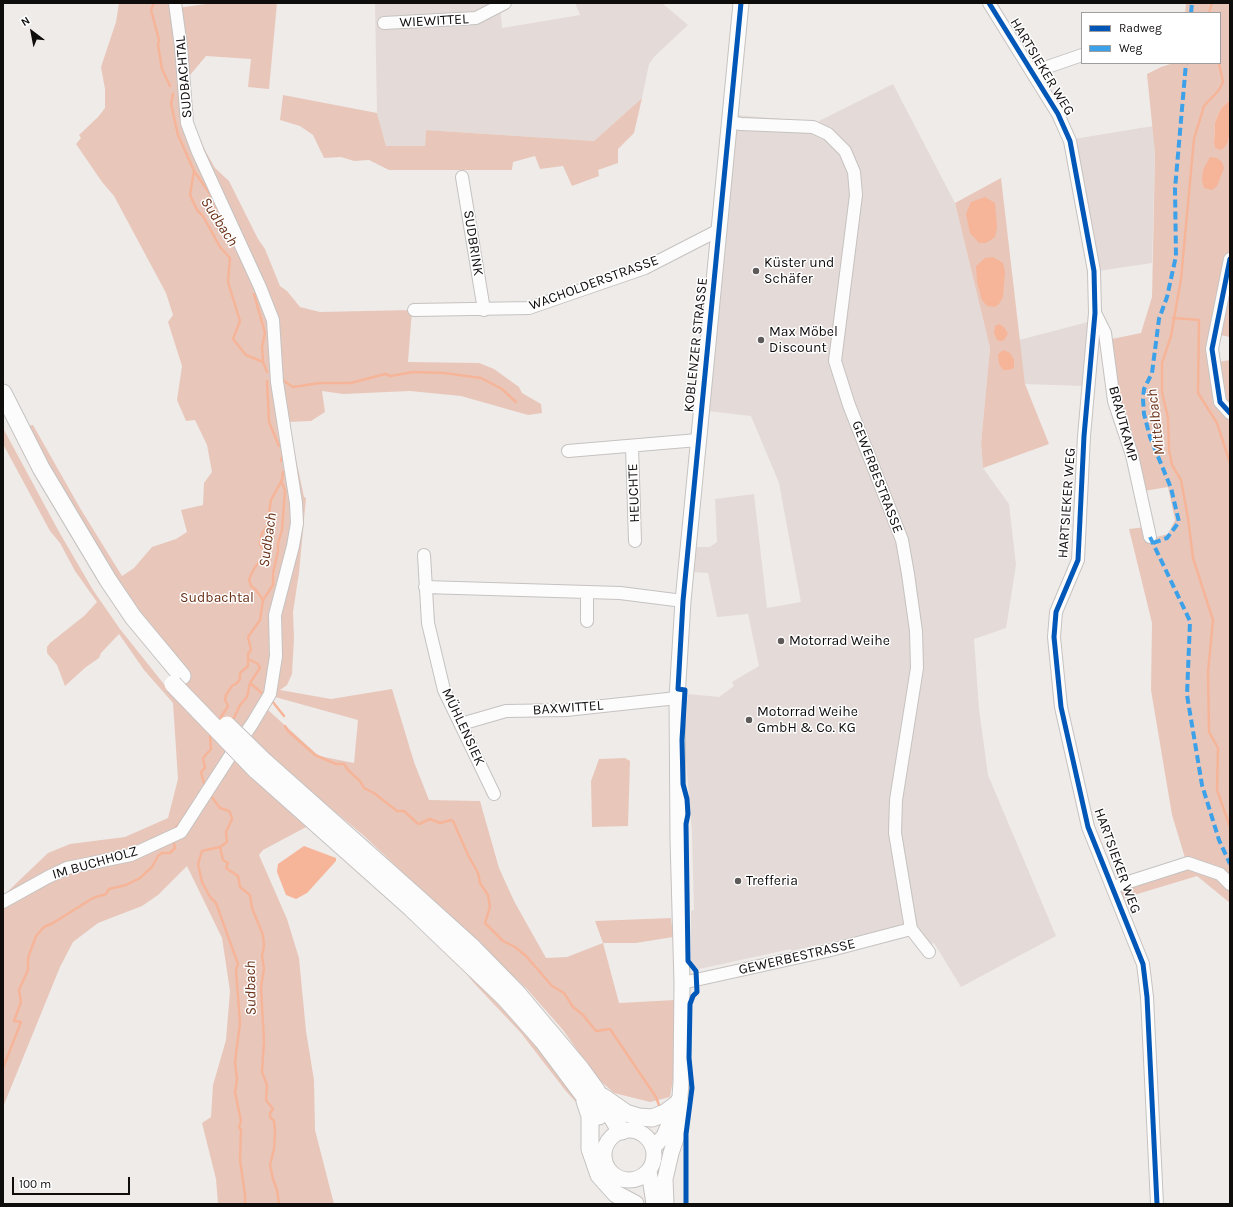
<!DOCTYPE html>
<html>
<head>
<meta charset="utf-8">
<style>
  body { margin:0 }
  #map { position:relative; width:1233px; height:1207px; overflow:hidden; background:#efebe9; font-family:Karla,sans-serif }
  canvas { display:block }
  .frame { position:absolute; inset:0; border:4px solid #0f0c0c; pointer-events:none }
  .legend { position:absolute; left:1081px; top:12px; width:140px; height:52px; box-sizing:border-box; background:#fff; border:1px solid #9f9e9e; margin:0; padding:5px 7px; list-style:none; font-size:12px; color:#0f0c0c }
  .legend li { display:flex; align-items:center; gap:8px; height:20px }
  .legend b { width:20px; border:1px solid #9f9e9e }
  .north { position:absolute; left:12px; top:12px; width:40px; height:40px; -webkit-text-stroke:3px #fff; paint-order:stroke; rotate:328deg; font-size:11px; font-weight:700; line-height:16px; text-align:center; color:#0f0c0c }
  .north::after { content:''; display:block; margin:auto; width:14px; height:18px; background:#0f0c0c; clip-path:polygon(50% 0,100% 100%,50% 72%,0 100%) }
  .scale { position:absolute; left:12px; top:1177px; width:118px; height:18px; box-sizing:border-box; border:2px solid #0f0c0c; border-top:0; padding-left:5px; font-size:12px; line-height:14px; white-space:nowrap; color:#0f0c0c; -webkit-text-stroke:3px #fff; paint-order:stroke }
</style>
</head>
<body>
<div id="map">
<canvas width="1233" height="1207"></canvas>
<div class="frame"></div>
<ul class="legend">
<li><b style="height:5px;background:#0057b8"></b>Radweg</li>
<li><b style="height:5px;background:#3da1e9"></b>Weg</li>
</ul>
<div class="north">N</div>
<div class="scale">100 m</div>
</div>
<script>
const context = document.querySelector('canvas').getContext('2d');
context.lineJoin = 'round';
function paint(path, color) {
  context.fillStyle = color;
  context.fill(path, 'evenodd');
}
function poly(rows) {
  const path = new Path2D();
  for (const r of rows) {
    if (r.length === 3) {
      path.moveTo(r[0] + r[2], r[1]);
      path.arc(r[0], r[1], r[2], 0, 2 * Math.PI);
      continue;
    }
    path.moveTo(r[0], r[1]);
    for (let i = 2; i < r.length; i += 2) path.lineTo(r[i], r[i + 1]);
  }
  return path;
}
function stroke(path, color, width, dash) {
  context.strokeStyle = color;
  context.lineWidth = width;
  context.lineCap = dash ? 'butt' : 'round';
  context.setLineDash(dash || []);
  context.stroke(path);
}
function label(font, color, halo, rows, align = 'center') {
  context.font = font + ' Karla,sans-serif';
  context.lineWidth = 3;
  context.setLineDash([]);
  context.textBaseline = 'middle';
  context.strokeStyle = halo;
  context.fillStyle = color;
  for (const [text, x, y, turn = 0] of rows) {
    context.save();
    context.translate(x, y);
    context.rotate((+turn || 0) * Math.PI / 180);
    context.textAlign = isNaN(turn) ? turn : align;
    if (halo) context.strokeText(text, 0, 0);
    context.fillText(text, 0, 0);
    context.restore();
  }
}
paint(poly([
  [375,3,500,3,502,28,580,15,575,3,662,3,688,25,655,56,649,64,642,98,594,141,426,130,425,146,386,146,377,113],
  [893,84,955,203,990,348,981,443,983,468,1009,504,1016,565,1006,628,974,639,979,709,988,775,1056,936,961,987,934,943,928,945,915,923,791,951,791,949,699,969,691,963,691,911,694,910,692,832,684,736,688,694,719,697,734,686,732,682,759,666,748,614,717,617,708,573,692,572,693,547,710,547,717,542,715,499,754,494,767,608,801,602,779,483,751,416,707,411,735,115,817,122],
  [1153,126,1155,153,1152,263,1098,271,1074,139],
  [1088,322,1084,386,1025,384,1019,340]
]), '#e4dad7');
paint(poly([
  [119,3,176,3,177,8,213,3,277,3,269,89,248,87,251,59,206,56,186,80,190,123,194,126,206,152,215,168,229,181,258,239,265,249,280,286,287,291,300,307,320,312,412,310,408,362,479,363,494,369,519,387,522,393,541,404,542,413,528,415,461,396,410,391,343,394,322,391,325,412,311,421,288,422,304,497,306,498,299,573,293,612,294,638,292,674,287,685,280,690,331,699,392,689,414,762,429,800,480,801,499,868,514,901,546,958,567,957,603,943,595,921,671,918,673,937,636,943,603,943,619,1003,675,1000,673,1080,670,1097,650,1102,614,1093,596,1077,563,1030,527,989,363,835,268,756,308,826,263,850,259,855,287,919,299,958,306,1031,314,1080,315,1130,334,1204,218,1204,216,1179,202,1123,211,1117,213,1085,226,1040,230,991,222,938,187,866,158,895,142,906,98,923,73,942,60,967,3,1107,3,896,48,853,70,844,125,837,168,818,178,779,173,703,144,670,119,634,101,653,99,658,86,667,65,686,57,665,47,653,47,647,50,643,84,616,97,602,75,571,60,543,50,531,3,444,3,428,58,530,93,590,120,629,167,688,184,671,114,576,79,520,28,426,33,425,80,508,122,576,134,568,152,547,176,539,187,532,181,510,203,505,204,483,212,472,207,445,195,420,186,421,177,400,182,366,168,322,173,315,166,293,114,196,102,182,76,144,81,138,79,135,98,117,105,108,105,89,101,67,116,22],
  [275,697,358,720,354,763,319,756,268,710],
  [1186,3,1230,3,1230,100,1221,108,1215,122,1214,144,1215,148,1228,142,1230,131,1230,337,1220,335,1217,352,1218,362,1230,360,1230,903,1197,876,1121,899,1116,887,1186,861,1172,815,1151,690,1152,623,1129,529,1146,527,1149,539,1168,534,1175,520,1168,487,1144,491,1116,399,1107,340,1141,333,1152,297,1155,153,1147,74,1161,67,1174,63,1220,63,1220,13,1185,13],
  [283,95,377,113,386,146,425,146,426,130,594,141,642,98,634,133,618,149,618,163,598,170,599,176,572,186,563,166,540,169,535,156,513,162,512,170,389,170,369,160,354,161,341,157,324,158,313,135,300,126,280,120],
  [1001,178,1025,384,1049,444,983,468,981,443,990,348,955,203],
  [625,758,630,761,628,826,592,827,591,781,599,759],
  [455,959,524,1032,560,1074,584,1111,565,1090,521,1033,473,982]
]), '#e8c7ba');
paint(poly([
  [1230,100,1230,131,1228,142,1224,148,1220,150,1215,148,1214,144,1215,122,1221,108],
  [1210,157,1217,158,1222,162,1224,168,1217,186,1212,190,1204,188,1202,180,1203,170],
  [985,197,995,203,997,228,995,237,986,243,979,243,970,233,966,214,971,202],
  [993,257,1003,263,1005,272,1003,297,999,304,995,307,987,306,982,300,977,282,976,266,985,258],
  [999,324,1004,327,1008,334,1004,340,1000,341,997,340,994,333,995,326],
  [1004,350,1010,353,1014,360,1014,368,1009,370,1003,370,999,364,998,354],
  [304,846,336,858,336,861,307,893,296,899,286,895,277,872,278,864]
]), '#f6b499');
stroke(poly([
  [154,3,151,10,159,40,158,45,162,69,170,86],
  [1209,13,1212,3],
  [1219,63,1223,82,1219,90,1204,106,1194,139,1181,279,1171,336,1162,363,1162,392,1168,418,1169,450,1172,465,1181,480,1188,518,1193,558,1213,620,1208,672,1209,732,1218,748,1217,790,1230,827],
  [173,94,171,104,178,135,194,171,190,195,197,210,203,216,220,247,230,258,228,282,240,321,233,339,246,355,263,362],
  [194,171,210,194,213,207,221,215],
  [235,244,241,260],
  [254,294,265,333,262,347,263,362,267,372],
  [1173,318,1199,320,1198,393,1217,423,1230,463],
  [281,379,293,387,320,383,351,383,385,374,391,376,413,372,444,373,481,378,502,389,516,402],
  [267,381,269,422,279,446],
  [281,461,283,454],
  [263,600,256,590,251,586,249,579,255,567,262,558,264,550,260,544,262,533,267,527,271,500,282,480,283,472],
  [250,683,263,694],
  [272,701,284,716],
  [233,720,240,705,247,697,250,683,260,668,258,664,248,659],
  [218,722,228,706,225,700,226,695,232,686,237,683,240,679,240,673,248,666,248,654,251,650,248,637,260,620,263,600,273,585,273,573,278,551,278,543,282,530,285,490,281,481],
  [285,726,288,731,315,755,336,764,344,764,348,770,360,781,364,788,374,793,397,811,404,811,417,823,419,824,430,819,440,823,451,820],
  [205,787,201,772,205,768,203,758,211,749,210,737,211,732],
  [211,796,220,808,229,811,231,815,232,819,226,832,227,842,220,847,223,860,228,863,226,868,238,876,240,887,250,895,252,908,263,935,264,946,262,956,264,969,261,987,264,1041,262,1072,267,1085,266,1100,273,1109,270,1113,270,1117,274,1121,275,1132,274,1149,270,1165,273,1179,277,1190,279,1204],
  [185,815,191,806],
  [453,821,469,857,478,873,480,883,488,895,490,907,485,923,503,941,515,947,526,956,552,986,564,993,573,1007,583,1015,596,1031,610,1029,656,1097,660,1108],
  [173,831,183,819],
  [220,847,202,851,198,864,202,882,210,897,216,903,238,964,236,970,240,1023,235,1062,237,1080,235,1092,241,1121,239,1127,241,1130,240,1160,245,1195,245,1204],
  [3,1068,21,1022,14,1021,21,1002,19,990,28,970,28,958,36,936,44,927,53,923,93,898,106,894,109,889,126,885,140,878,152,867,158,856,162,853,170,853,175,848,173,840]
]), '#f6b499', 2.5);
const minor = poly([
  [989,3,1058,114,1070,141,1094,271,1095,313,1084,436,1078,560,1056,612,1054,637,1061,707,1088,827,1143,964,1147,997,1157,1204],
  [384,23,476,18,505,3],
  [1033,72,1082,55],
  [729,122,741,124,813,127,828,134,845,151,854,172,856,195,835,361,849,405,902,540,908,574,916,631,917,668,896,800,895,833,911,929,929,952],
  [462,177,484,310],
  [1230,259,1212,349,1220,402,1230,413],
  [414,310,529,308,645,268,719,230],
  [1095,313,1105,333,1114,401,1132,455,1150,537],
  [632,446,635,541],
  [568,451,698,440],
  [424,555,428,623,444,690,494,794],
  [425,587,620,593,683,601],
  [587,592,587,621],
  [461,724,506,711,566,710,677,698],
  [1113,887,1188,863,1220,874,1230,884],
  [3,902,48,877,67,868,131,855,181,832,232,753,252,724,270,694,276,656,275,615,293,546,297,523,296,503,277,382,273,320,260,287,198,152,187,123,181,47,175,3],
  [682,983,827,951,911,929]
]);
const major = poly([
  [629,1155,25],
  [653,1148,664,1136,680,1097,681,1082,682,983,678,838,677,698,683,601,741,3],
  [649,1171,654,1204],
  [666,1204,665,1179,671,1153,678,1133,681,1119,681,1103]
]);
const highway = poly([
  [3,393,41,468,108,580,133,617,182,676],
  [264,761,419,899,471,946,517,993,580,1068,596,1090,616,1124,622,1131],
  [256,770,411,908,505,998,543,1041,599,1116],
  [603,1097,626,1113,639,1117,652,1118,665,1113,677,1104],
  [585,1101,590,1116,590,1149,599,1175,616,1194,635,1204]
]);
stroke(minor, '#c5c2c0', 14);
stroke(major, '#c5c2c0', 17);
stroke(highway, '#c5c2c0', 19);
stroke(minor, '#fdfcfc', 12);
stroke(major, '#fdfcfc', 15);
stroke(highway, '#fdfcfc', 17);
const highwayBridge = poly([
  [173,684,256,770],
  [227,725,264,761]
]);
stroke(highwayBridge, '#c5c2c0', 19, []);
stroke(highwayBridge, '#fdfcfc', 17);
stroke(poly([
  [1191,13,1192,3],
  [1150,537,1190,621,1187,695,1202,785,1219,840,1230,864],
  [1153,543,1167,538,1179,522,1171,488,1150,437,1144,414,1143,399,1144,389,1152,373,1159,319,1167,297,1176,256,1175,189,1186,63]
]), '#3da1e9', 4, [8, 4]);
stroke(poly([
  [989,3,1058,114,1070,141,1094,271,1095,313,1084,436,1078,560,1056,612,1054,637,1061,707,1088,827,1143,964,1147,997,1157,1204],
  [1230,259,1212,349,1220,402,1230,413],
  [686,1204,686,1134,692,1088,689,1058,690,1004,693,996,697,992,696,971,688,961,686,824,688,814,687,799,683,784,682,740,685,690,678,689,683,601,741,3]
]), '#0057b8', 5);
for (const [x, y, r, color] of [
  [756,271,4,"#5d5a59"],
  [761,340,4,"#5d5a59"],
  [781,641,4,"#5d5a59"],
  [749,720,4,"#5d5a59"],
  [738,881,4,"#5d5a59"]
]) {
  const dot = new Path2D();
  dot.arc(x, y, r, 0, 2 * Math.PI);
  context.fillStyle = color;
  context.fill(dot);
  stroke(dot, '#fff', 1.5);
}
label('14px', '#0f0c0c', '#fff', [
  ["WIEWITTEL",434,21,-3],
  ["HARTSIEKER WEG",1042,67,59],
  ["SUDBACHTAL",184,77,-95],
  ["SUDBRINK",473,243,81],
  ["WACHOLDERSTRASSE",594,283,-20],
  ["KOBLENZER STRASSE",696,345,-84],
  ["BRAUTKAMP",1123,424,75],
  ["GEWERBESTRASSE",877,477,69],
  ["HEUCHTE",634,493,-92],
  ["HARTSIEKER WEG",1067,503,-86],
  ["BAXWITTEL",568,708,-4],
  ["MÜHLENSIEK",463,727,65],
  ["HARTSIEKER WEG",1117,861,70],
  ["IM BUCHHOLZ",95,863,-16],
  ["GEWERBESTRASSE",797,957,-13]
]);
label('14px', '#0f0c0c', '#fff', [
  ["Küster und",764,263],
  ["Schäfer",764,279],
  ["Max Möbel",769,332],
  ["Discount",769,348],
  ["Motorrad Weihe",789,641],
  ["Motorrad Weihe",757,712],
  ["GmbH & Co. KG",757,728],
  ["Trefferia",746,881]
], 'left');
label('14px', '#6a3016', '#fff', [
  ["Sudbachtal",217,598]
]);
label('italic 15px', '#6b3117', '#fff', [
  ["Sudbach",219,222,57],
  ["Mittelbach",1156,422,-97],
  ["Sudbach",268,540,-82],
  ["Sudbach",251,988,-91]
]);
</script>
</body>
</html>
